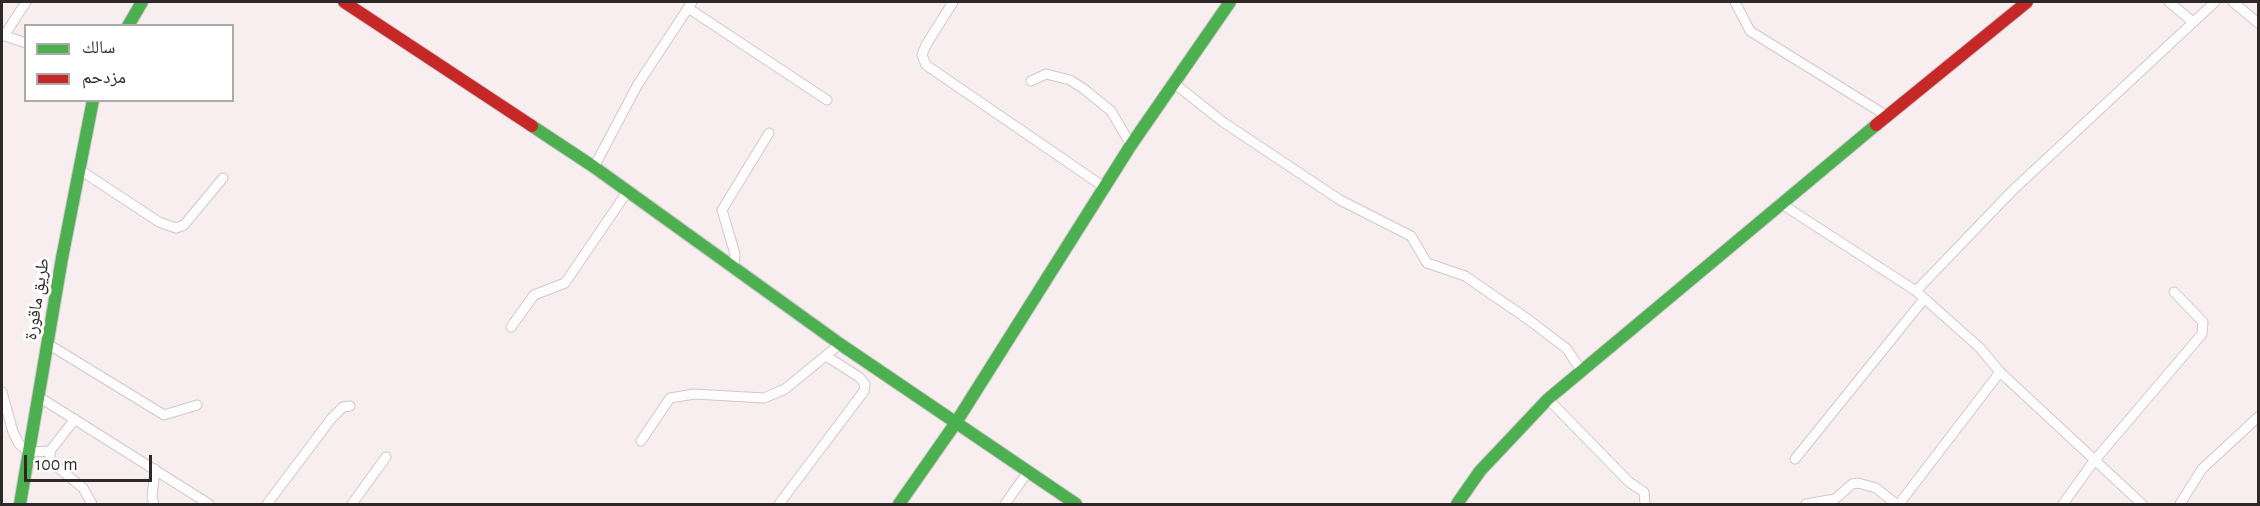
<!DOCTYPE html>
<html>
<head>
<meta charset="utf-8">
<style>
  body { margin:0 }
  #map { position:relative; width:2260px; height:506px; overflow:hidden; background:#f8eef0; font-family:"Alegreya Sans","Noto Naskh Arabic",sans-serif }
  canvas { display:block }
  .frame { position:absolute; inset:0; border:3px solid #2f2829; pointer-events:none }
  .legend { position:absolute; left:24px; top:24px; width:210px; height:78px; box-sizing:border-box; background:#fff; border:2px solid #aca9a9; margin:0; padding:8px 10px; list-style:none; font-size:18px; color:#2f2829 }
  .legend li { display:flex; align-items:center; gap:12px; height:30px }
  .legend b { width:30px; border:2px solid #aca9a9 }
  .scale { position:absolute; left:24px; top:455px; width:128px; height:27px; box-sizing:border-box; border:3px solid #2f2829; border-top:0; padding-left:8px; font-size:18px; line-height:21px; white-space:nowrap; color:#2f2829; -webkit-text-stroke:4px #fff; paint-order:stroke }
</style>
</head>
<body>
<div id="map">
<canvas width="2260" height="506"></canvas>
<div class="frame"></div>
<ul class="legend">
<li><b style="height:8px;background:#4caf50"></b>سالك</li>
<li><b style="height:8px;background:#c62828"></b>مزدحم</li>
</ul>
<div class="scale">100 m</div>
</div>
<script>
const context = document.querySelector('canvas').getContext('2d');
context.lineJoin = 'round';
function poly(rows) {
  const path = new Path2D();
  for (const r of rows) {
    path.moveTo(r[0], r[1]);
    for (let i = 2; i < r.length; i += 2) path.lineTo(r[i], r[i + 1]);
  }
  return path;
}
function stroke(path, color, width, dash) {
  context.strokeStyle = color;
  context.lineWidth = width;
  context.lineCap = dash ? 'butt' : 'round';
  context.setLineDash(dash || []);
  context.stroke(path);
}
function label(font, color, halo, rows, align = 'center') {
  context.font = font + ' "Alegreya Sans","Noto Naskh Arabic",sans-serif';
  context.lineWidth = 6;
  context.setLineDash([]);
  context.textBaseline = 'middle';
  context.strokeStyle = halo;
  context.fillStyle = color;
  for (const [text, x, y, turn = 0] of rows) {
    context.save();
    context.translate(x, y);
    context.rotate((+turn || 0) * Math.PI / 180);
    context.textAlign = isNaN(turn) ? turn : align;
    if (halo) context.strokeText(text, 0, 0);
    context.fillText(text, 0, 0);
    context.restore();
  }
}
const street = poly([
  [953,2,926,45,922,55,926,65,1104,187],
  [1735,2,1750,31,1887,116],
  [2169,2,2193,22],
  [2233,2,2258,23],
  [688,8,827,100],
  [2,35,26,43],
  [4,36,26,2],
  [1031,81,1046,74,1070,80,1084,89,1111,111,1131,145],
  [1175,84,1223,122,1340,200,1411,236,1427,263,1465,276,1529,320,1567,349,1582,372],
  [594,167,638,84,692,2],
  [80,170,159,222,176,228,184,225,223,178],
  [1780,203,1916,291,1980,348,2000,372,2142,504],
  [734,267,735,254,722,210,769,133],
  [1916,291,2012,191,2215,2],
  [511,327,534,295,565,283,627,192],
  [48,344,164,415,197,405],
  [2,392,13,432,19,444,29,452,50,451,50,461,83,488,92,504],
  [39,397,209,504],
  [1548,399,1629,482,1644,492,1645,504],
  [641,441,670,398,694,394,764,398,785,389,840,344],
  [50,451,75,419],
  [1795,459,1924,299],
  [154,504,152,497,155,469],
  [267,504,331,419,343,407,350,406],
  [352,504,386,457],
  [779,504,864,391,865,384,859,377,826,356],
  [1005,504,1027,473],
  [1806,504,1835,499,1852,484,1858,483,1876,488,1896,504],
  [1899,504,2000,372],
  [2063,504,2094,461,2202,334,2203,322,2174,292],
  [2180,504,2202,469,2258,417]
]);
const fast = poly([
  [128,26,142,2],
  [532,126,594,167,840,344,1076,504],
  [20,504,62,258,93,100],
  [899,504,955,424,1131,145,1230,2],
  [1457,504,1480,471,1548,399,1876,125]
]);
const jam = poly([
  [344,2,532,126],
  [1876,125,2027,2]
]);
stroke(street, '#d0c8ca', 11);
stroke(fast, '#d0c8ca', 14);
stroke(jam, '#d0c8ca', 14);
stroke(street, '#fefcfd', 9);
stroke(fast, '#4caf50', 12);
stroke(jam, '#c62828', 12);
label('18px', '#2f2829', '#fff', [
  ["طريق ماقورة",37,299,-81]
]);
</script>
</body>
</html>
